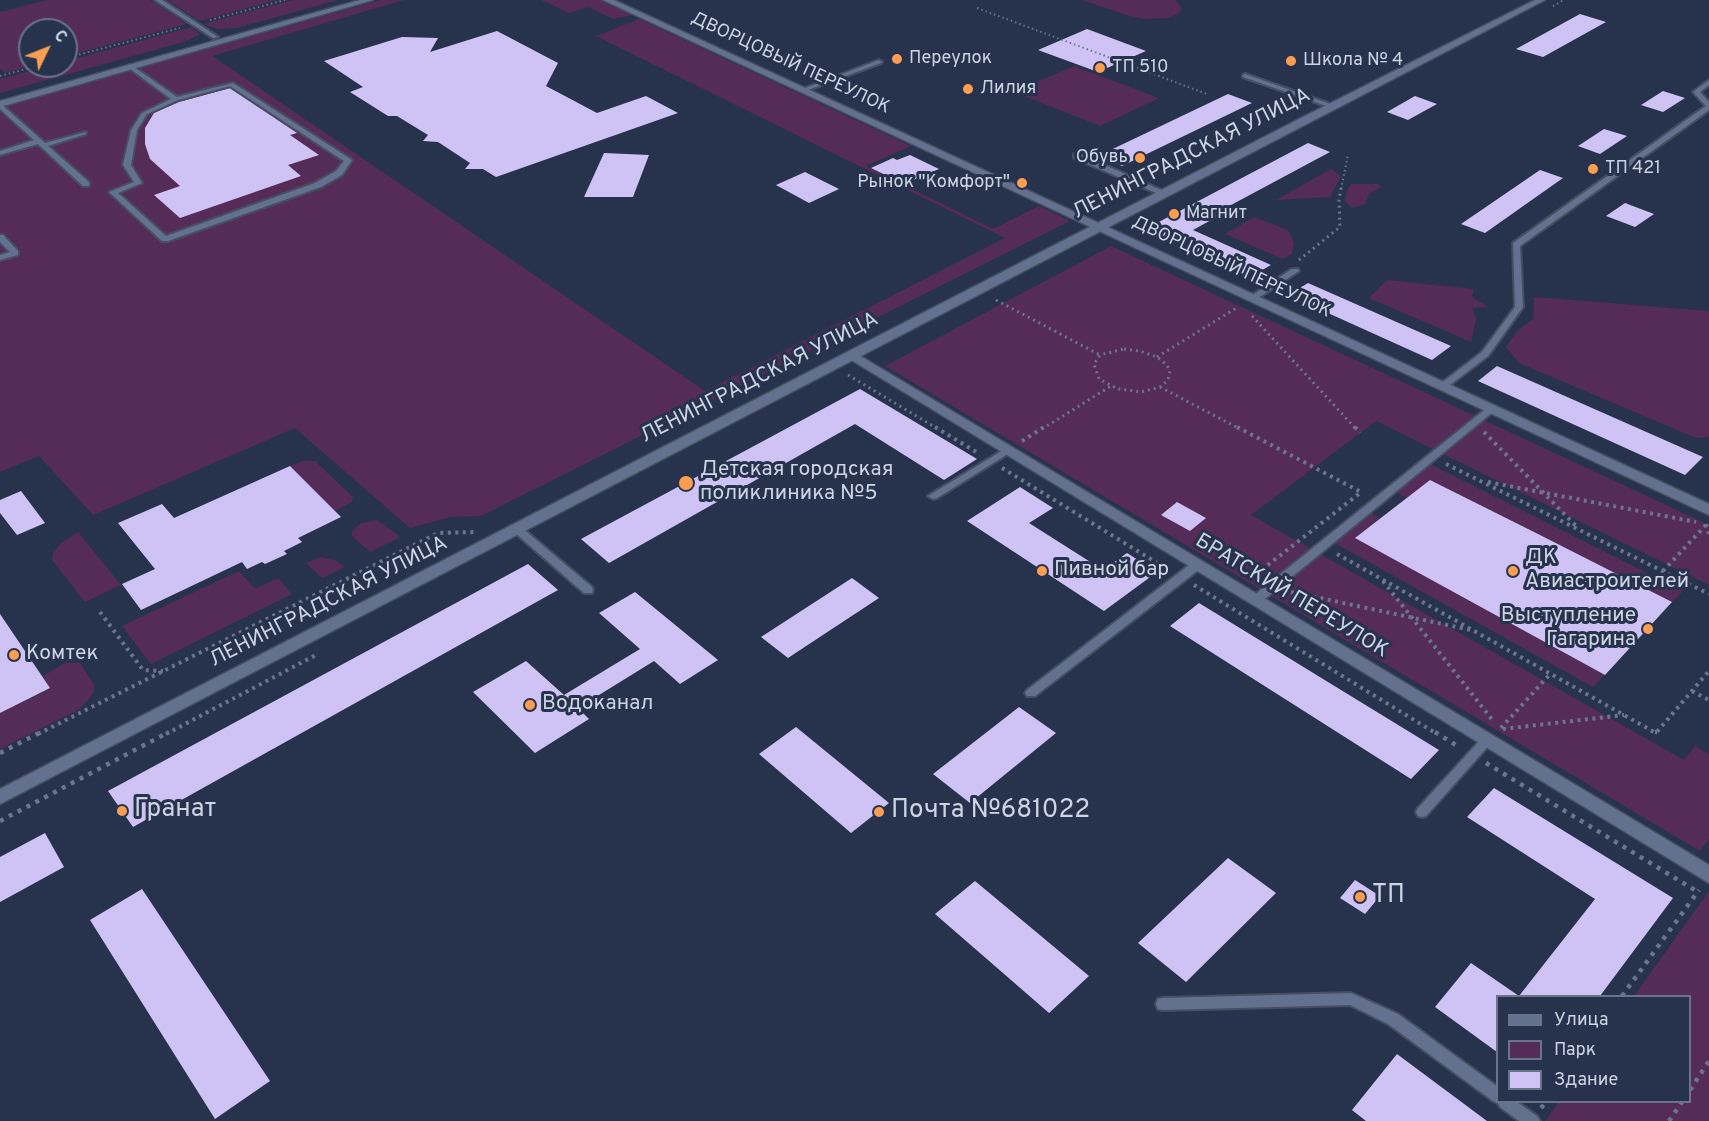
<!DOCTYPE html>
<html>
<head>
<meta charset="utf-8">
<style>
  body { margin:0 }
  #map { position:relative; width:1709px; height:1121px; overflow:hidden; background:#27334c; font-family:Overpass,sans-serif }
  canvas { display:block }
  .legend { position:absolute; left:1496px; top:995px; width:195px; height:108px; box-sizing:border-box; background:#27334c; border:2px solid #697489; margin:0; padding:8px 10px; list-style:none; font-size:18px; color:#cdd5e5 }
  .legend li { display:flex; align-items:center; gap:12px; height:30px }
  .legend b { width:30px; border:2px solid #697489 }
  .north { position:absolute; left:18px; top:18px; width:60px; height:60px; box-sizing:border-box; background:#27334c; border:2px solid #697489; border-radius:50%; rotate:47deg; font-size:16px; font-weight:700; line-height:24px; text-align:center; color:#cdd5e5 }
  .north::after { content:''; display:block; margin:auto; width:21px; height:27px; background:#fb9e52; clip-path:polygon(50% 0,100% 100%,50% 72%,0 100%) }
</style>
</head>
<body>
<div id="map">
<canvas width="1709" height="1121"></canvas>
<ul class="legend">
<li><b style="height:8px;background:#64718e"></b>Улица</li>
<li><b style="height:16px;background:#552b57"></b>Парк</li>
<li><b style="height:16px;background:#cfc3f6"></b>Здание</li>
</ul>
<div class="north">С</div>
</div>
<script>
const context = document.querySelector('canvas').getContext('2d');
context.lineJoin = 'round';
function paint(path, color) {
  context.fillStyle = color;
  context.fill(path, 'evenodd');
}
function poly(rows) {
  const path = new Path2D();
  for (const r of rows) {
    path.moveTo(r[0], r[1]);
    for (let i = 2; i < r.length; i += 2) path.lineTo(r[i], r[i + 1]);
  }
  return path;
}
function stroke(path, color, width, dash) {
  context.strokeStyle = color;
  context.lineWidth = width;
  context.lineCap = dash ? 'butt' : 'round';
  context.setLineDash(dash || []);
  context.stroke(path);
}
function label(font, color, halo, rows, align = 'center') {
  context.font = font + ' Overpass,sans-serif';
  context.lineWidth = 6;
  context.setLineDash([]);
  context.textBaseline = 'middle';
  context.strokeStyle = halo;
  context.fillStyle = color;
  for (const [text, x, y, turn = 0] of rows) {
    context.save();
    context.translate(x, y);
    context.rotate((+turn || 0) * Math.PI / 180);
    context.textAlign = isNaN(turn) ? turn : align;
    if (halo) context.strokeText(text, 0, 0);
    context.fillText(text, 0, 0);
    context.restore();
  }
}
paint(poly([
  [47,0,150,0,187,24,66,56,66,30,30,30,30,66,5,73,0,68,0,12],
  [167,0,277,0,200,21],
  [293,0,338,0,237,28,218,29,203,24],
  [381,0,404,0,212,56,705,391,1005,238,596,36,639,19,911,146,866,166,993,229,1039,206,1070,221,481,516,450,517,410,528,295,428,93,515,39,456,0,472,0,107],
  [541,0,601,0,633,15,613,19,588,7,569,13],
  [1082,0,1175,0,1182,8,1178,14,1167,18,1145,19,1129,16],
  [192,27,200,34,187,41,0,93,0,79,48,66,66,66,66,61],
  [1074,66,1159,98,1100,126,1014,92],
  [1331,169,1341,176,1330,197,1276,200],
  [1351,184,1378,184,1381,187,1369,194,1365,204,1352,208,1345,201,1347,190],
  [1254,217,1288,230,1294,243,1292,254,1283,259,1225,234],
  [1111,246,1709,525,1709,585,1376,421,1251,515,1684,760,1695,746,1709,754,1709,839,1700,851,885,366],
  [1387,280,1474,289,1472,297,1488,307,1472,308,1476,319,1471,342,1369,298],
  [1534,297,1709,311,1709,437,1696,438,1519,363,1506,347,1518,330,1533,319],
  [1422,460,1683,591,1672,602,1430,480,1407,498,1388,488],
  [303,461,315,461,353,497,352,502,335,511,290,466],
  [1360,508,1380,518,1356,538,1605,675,1593,687,1324,537],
  [377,520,401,537,370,552,352,536,352,531,361,523],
  [78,532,121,585,85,602,52,560,53,553,60,544],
  [321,557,335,560,345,567,322,578,306,563],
  [239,571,255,589,278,578,292,594,151,664,122,626],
  [65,663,80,663,94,684,94,691,88,700,78,710,0,749,0,713,50,689,43,676],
  [1709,891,1709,1121,1545,1121,1559,1102,1690,1102,1690,996,1634,996]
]), '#552b57');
paint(poly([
  [1580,14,1606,22,1543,57,1516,49],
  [1087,29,1146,51,1098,72,1038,50],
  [497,31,558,63,546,86,597,113,646,96,678,113,496,177,483,169,465,169,470,163,438,142,423,141,428,135,397,116,388,116,350,92,363,87,324,61,402,37,438,38,430,52],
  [230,88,297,133,290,135,319,155,288,165,301,176,180,218,154,195,180,186,150,159,145,144,145,128,154,113,179,102],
  [1663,91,1685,98,1663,112,1641,105],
  [1228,94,1252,103,1122,166,1098,156],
  [1415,96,1437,104,1408,120,1387,112],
  [1604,129,1627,136,1600,154,1578,146],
  [1308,143,1330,152,1218,212,1222,214,1193,230,1271,265,1250,277,1155,234,1155,224],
  [604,153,649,155,633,197,584,197],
  [910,155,939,169,904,184,871,168,893,158,897,160],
  [1540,170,1563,178,1485,233,1461,224],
  [805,172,839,189,809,203,776,185],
  [1625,203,1654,214,1635,227,1606,216],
  [1308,283,1451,346,1432,360,1288,295],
  [1497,366,1703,457,1685,475,1478,381],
  [860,389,977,459,944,480,855,424,609,563,581,539],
  [290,466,341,517,298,538,302,542,284,551,287,554,265,564,262,562,247,569,242,562,141,610,122,584,155,569,118,523,162,504,174,518],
  [1430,480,1540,535,1672,602,1605,675,1355,538],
  [1020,487,1053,508,1029,523,1103,570,1127,553,1157,572,1104,611,967,521],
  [21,491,45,523,17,535,0,513,0,500],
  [1177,502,1206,518,1190,531,1161,515],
  [528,564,558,590,133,827,108,791],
  [852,578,879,598,788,658,761,637],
  [635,592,718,660,680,684,654,661,578,708,589,719,535,753,473,692,526,661,564,695,640,649,599,613],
  [1199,603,1439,750,1411,779,1170,626],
  [0,614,50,688,0,713],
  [1019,707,1056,733,970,803,933,774],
  [796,727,889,803,851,833,759,754],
  [1494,788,1673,898,1600,996,1497,996,1497,1052,1435,1007,1471,963,1519,996,1595,899,1467,817],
  [45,833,64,867,0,902,0,857],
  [1228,858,1276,893,1186,982,1138,943],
  [1355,880,1380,896,1365,914,1340,898],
  [975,881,1089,976,1049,1013,935,914],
  [142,889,270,1081,215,1119,90,920],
  [1397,1054,1487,1121,1366,1121,1352,1110]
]), '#cfc3f6');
const lane = poly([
  [155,0,162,0,218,37,213,38,155,0],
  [879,60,882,62,881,63,805,91,800,90,879,60],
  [131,65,177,97,233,83,352,160,342,175,321,187,168,241,162,241,109,192,134,182,123,165,131,130,142,113,171,99,129,68,128,67,131,65],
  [230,86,344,161,336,171,315,183,166,236,118,193,142,183,131,165,137,130,147,114,178,100,230,86],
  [1245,74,1333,105,1334,106,1329,107,1243,77,1243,75,1245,74],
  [1709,80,1709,85,1700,92,1709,102,1709,110,1520,246,1523,307,1488,356,1446,388,1440,388,1438,386,1440,384,1482,352,1515,307,1513,243,1706,106,1693,92,1709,80],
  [0,103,45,143,86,132,86,134,48,146,89,182,89,186,83,186,38,144,0,155,0,151,34,140,0,109,0,103],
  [1074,154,1080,154,1168,193,1161,195,1074,158,1074,154],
  [0,235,3,235,18,251,18,255,0,260,0,255,10,252,0,242,0,235],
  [1292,269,1298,269,1299,271,1255,300,1252,300,1248,298,1292,269],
  [1491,406,1494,407,1496,409,1494,411,1260,603,1252,603,1251,600,1252,597,1488,407,1491,406],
  [1008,447,1013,450,1011,452,937,498,933,499,928,496,1008,447],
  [517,526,521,527,592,587,593,590,592,593,584,593,513,531,512,529,517,526],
  [1197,561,1201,562,1202,565,1201,568,1035,696,1027,696,1025,693,1027,690,1193,562,1197,561],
  [1487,735,1491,737,1493,740,1491,743,1426,816,1422,817,1418,816,1416,812,1418,808,1483,737,1487,735],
  [1351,993,1398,1014,1498,1087,1498,1102,1517,1102,1537,1116,1540,1121,1519,1121,1500,1107,1498,1103,1493,1101,1388,1024,1350,1005,1163,1010,1158,1009,1156,1004,1158,999,1163,998,1351,993]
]);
const street = poly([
  [603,0,614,0,1709,504,1709,515,603,0],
  [852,351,1709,865,1709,883,848,358,846,355,852,351]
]);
const secondary = poly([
  [360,0,373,0,0,107,0,101,360,0],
  [1535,0,1545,0,0,804,0,789,1299,119,1535,0]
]);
stroke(lane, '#454e63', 4);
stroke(street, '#454e63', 3);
stroke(secondary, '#454e63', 3);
stroke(poly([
  [1553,6,1564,0],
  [977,8,1207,94],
  [210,20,285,0],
  [66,58,180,28],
  [0,76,37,66],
  [1341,189,1348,155]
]), '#6b758b', 2, [1.5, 3]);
stroke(poly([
  [1299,260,1340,227,1339,200,1341,188],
  [996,300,1100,355],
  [1252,316,1356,429],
  [1124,349,1140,351,1157,357,1167,365,1170,371,1168,380,1160,387,1141,392,1118,389,1099,379,1094,364,1100,355,1124,349],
  [1157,357,1238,307],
  [848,375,938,429],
  [1160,387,1240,429],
  [1042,429,1111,386]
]), '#6b758b', 3, [2, 4]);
stroke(poly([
  [935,427,978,453],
  [1237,427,1361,492],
  [1355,427,1360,433],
  [1484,432,1577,527],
  [1022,441,1044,427],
  [1446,464,1709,594],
  [1002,468,1167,569],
  [1488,482,1696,522],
  [1706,524,1709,534],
  [1337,554,1656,733,1709,671],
  [1663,571,1706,525],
  [1250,579,1360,493],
  [1383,581,1494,722],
  [1194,585,1437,734],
  [1291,592,1471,630],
  [100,612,143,670,163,671],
  [1692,691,1709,700],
  [1501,728,1551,673],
  [1503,729,1624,715],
  [38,734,438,533,475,532],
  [166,734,316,655]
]), '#6b758b', 4, [3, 4.5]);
stroke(poly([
  [1435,732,1459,747],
  [1655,732,1657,732],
  [0,753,41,732],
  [1486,763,1698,892],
  [0,821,169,732],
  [1622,996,1699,890],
  [1690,1090,1709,1061],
  [1541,1108,1546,1102],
  [1669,1121,1682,1102]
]), '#6b758b', 4.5, [4, 6]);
paint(lane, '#64718e');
paint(street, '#64718e');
paint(secondary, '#64718e');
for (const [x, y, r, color] of [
  [897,59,6,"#fb9e52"],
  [1291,61,6,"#fb9e52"],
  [1100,68,6,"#fb9e52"],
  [968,89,6,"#fb9e52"],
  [1140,158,6,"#fb9e52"],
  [1593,169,6,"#fb9e52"],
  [1022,183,6,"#fb9e52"],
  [1174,214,6,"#fb9e52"],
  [686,483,8,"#fb9e52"],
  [1042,571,6,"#fb9e52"],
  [1513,571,6,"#fb9e52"],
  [1648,629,6,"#fb9e52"],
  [14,655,6,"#fb9e52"],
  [530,705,6,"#fb9e52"],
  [122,811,6,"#fb9e52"],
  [879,812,6,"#fb9e52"],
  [1360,897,6,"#fb9e52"]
]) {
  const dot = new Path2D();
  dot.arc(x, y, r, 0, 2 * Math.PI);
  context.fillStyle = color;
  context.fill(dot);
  stroke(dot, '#27334c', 2);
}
label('18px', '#cdd5e5', '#27334c', [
  ["Переулок",909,59],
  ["Школа № 4",1303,61],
  ["ТП 510",1112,68],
  ["Лилия",980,89],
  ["Обувь",1128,158,"right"],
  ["ТП 421",1605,169],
  ["Рынок \"Комфорт\"",1010,183,"right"],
  ["Магнит",1186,214]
], 'left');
label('18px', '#cdd5e5', '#27334c', [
  ["ДВОРЦОВЫЙ ПЕРЕУЛОК",790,64,25],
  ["ДВОРЦОВЫЙ ПЕРЕУЛОК",1231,268,25]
]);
label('21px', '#cdd5e5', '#27334c', [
  ["ЛЕНИНГРАДСКАЯ УЛИЦА",1192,155,-27],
  ["ЛЕНИНГРАДСКАЯ УЛИЦА",760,379,-27],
  ["БРАТСКИЙ ПЕРЕУЛОК",1291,597,31],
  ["ЛЕНИНГРАДСКАЯ УЛИЦА",329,603,-27]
]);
label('21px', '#cdd5e5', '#27334c', [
  ["Детская городская",700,471],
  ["поликлиника №5",700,495],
  ["ДК",1525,559],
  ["Авиастроителей",1525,583],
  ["Пивной бар",1054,571],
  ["Выступление",1636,617,"right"],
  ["Гагарина",1636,641,"right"],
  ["Комтек",26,655],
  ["Водоканал",542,705]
], 'left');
label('26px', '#cdd5e5', '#27334c', [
  ["Гранат",134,811],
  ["Почта №681022",891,812],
  ["ТП",1372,897]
], 'left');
</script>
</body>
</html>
